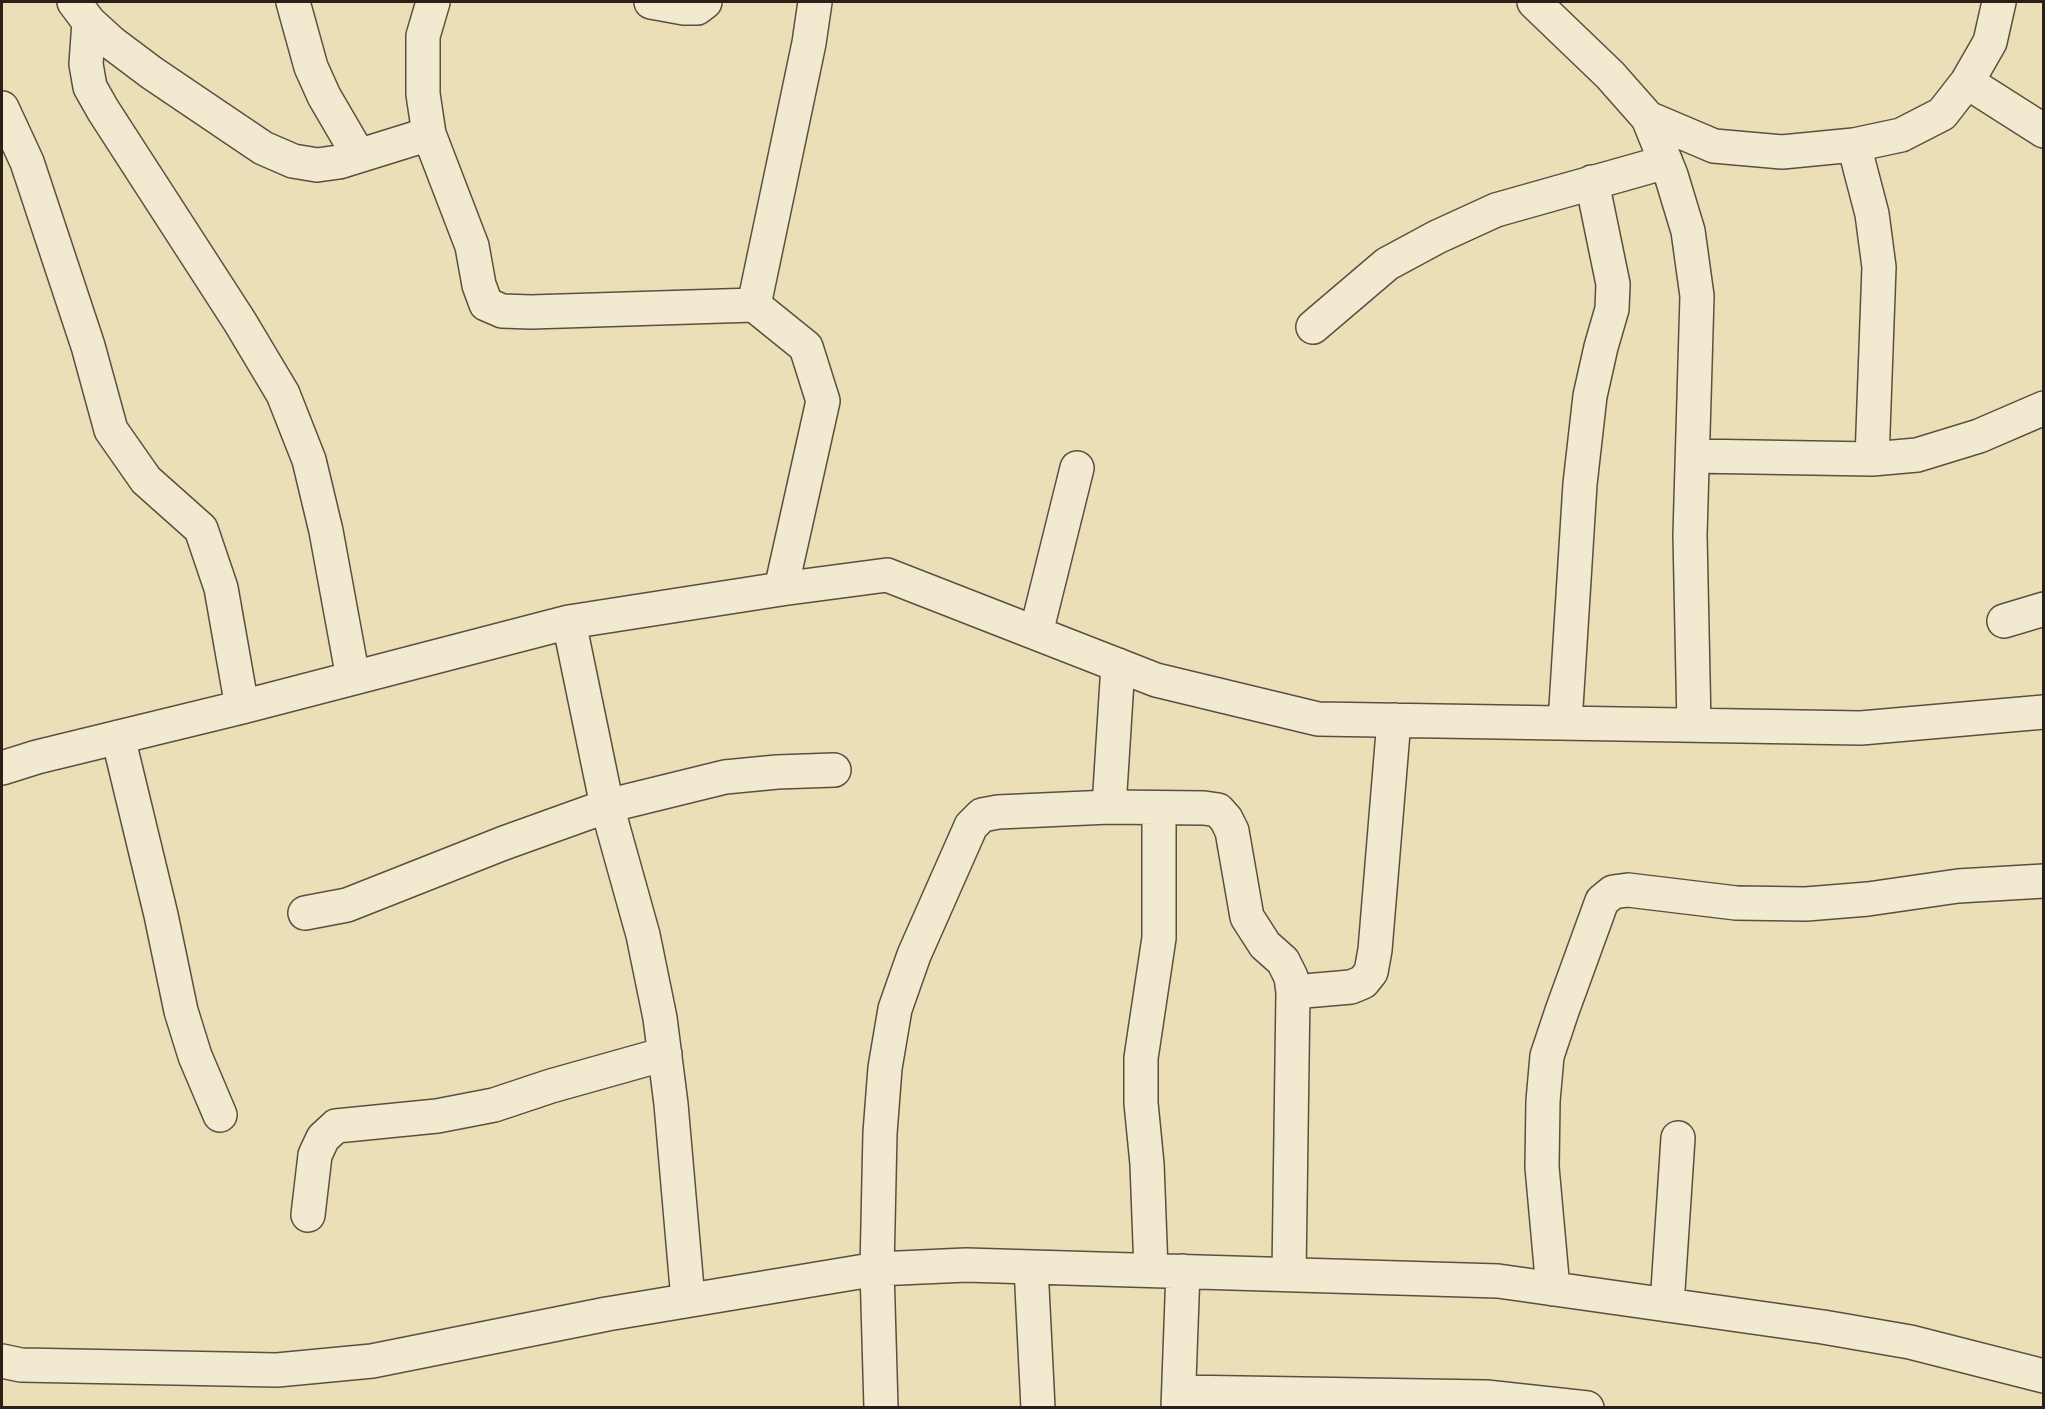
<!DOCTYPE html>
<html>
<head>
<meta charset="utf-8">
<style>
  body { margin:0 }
  #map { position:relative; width:2045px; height:1409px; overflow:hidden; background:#eadfb6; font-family:"IM FELL Double Pica",serif }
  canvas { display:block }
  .frame { position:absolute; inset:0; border:3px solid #2c1f18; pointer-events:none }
</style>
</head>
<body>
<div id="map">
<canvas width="2045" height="1409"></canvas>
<div class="frame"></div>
</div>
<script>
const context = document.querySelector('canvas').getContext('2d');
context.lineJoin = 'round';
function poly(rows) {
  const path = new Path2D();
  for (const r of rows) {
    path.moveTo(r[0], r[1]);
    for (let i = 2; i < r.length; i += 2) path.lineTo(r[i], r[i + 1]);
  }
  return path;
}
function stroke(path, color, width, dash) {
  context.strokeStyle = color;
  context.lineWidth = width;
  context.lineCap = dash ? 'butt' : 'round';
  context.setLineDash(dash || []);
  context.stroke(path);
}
const street = poly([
  [74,2,89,22,112,43,152,73,263,148,293,161,317,165,339,162,429,134],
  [293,2,311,67,324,96,359,156],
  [433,2,423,36,423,94,429,134,472,246,479,285,486,304,502,311,531,312,754,305],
  [651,2,684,8,697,8,705,2],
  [1534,2,1610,75,1648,118,1714,146,1782,152,1854,145,1901,135,1942,114,1967,82,1990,42,1999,2],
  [89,22,86,64,90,87,103,110,240,322,283,394,309,460,326,531,353,678],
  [1967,82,2044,131],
  [2,108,27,162,88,346,111,430,146,480,201,529,221,588,242,707],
  [1648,118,1671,175,1688,231,1697,296,1690,535,1694,725],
  [1854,145,1872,214,1879,267,1872,459],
  [1313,327,1387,264,1437,237,1496,210,1666,162],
  [1694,456,1872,459,1917,455,1979,436,2044,408],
  [781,589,823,401,806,347,754,305,809,43,815,2],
  [2004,621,2044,609],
  [569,622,607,806,643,935,660,1018,671,1104,688,1300],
  [1036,633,1077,468],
  [1565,723,1580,484,1590,396,1601,347,1612,309,1613,284,1592,182],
  [118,737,161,915,181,1011,195,1056,220,1115],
  [2,768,37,757,242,707,569,622,781,589,887,575,1156,680,1318,719,1861,728,2044,712],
  [1109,807,1118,665],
  [305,913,347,905,504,843,607,806,725,777,777,772,834,770],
  [1293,992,1351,987,1363,982,1371,972,1375,950,1394,720],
  [308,1215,315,1155,323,1138,336,1126,437,1116,494,1105,551,1086,665,1054],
  [1031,1267,1038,1408],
  [1151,1270,1147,1164,1141,1103,1141,1058,1159,938,1159,809],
  [1553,1289,1542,1167,1543,1101,1547,1056,1562,1011,1602,901,1613,892,1628,890,1736,903,1806,904,1868,899,1958,886,2044,881],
  [1667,1305,1678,1138],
  [2,1361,21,1365,277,1370,372,1361,607,1314,877,1269,966,1265,1498,1281,1823,1327,1910,1342,2044,1376],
  [1179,1392,1486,1397,1587,1408],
  [881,1408,877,1269,880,1133,885,1068,895,1009,914,955,971,826,982,815,998,812,1109,807,1204,808,1218,810,1226,819,1232,831,1247,917,1265,945,1283,961,1291,977,1293,992,1289,1274],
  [1178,1408,1183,1271]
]);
stroke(street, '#5c4f40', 36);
stroke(street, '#f1ead0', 33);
</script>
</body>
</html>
